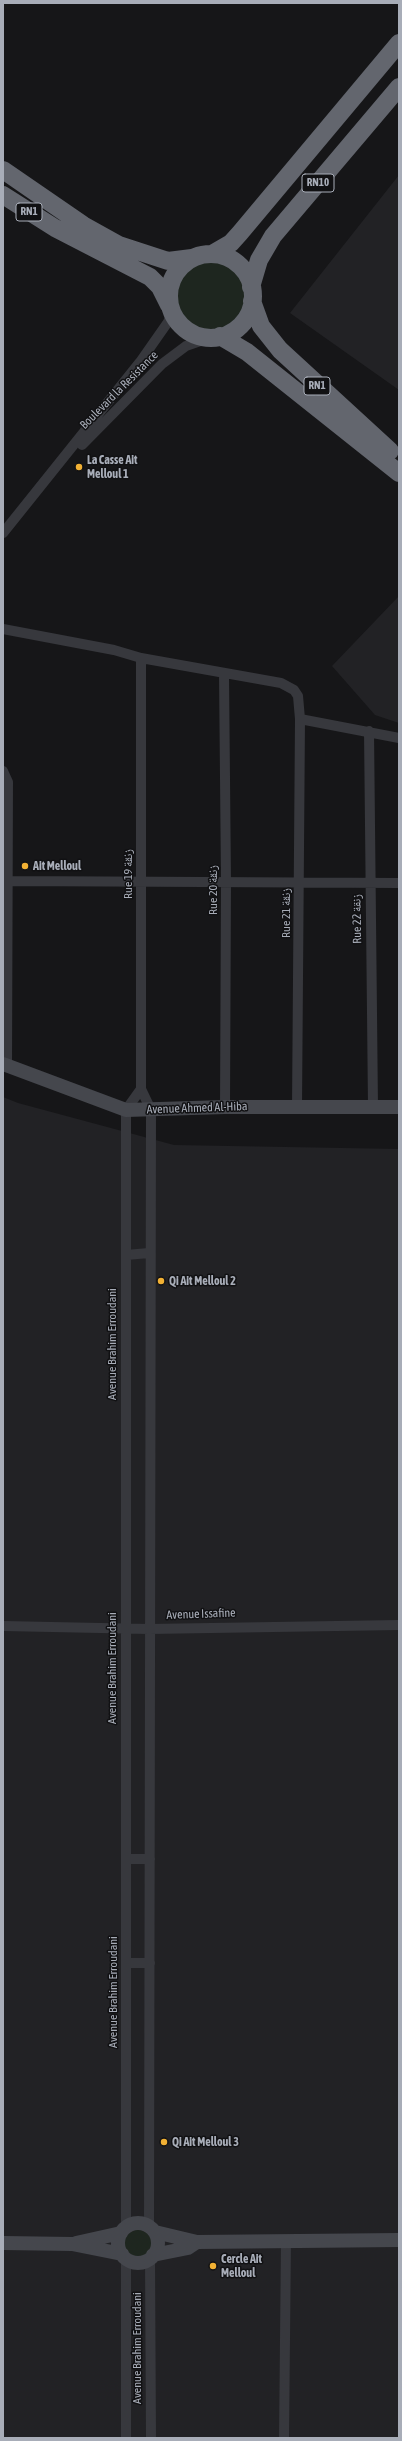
<!DOCTYPE html>
<html>
<head>
<meta charset="utf-8">
<style>
  body { margin:0 }
  #map { position:relative; width:402px; height:2441px; overflow:hidden; background:#161618; font-family:"Asap Condensed",sans-serif }
  canvas { display:block }
  .frame { position:absolute; inset:0; border:4px solid #a8adb8; pointer-events:none }
</style>
</head>
<body>
<div id="map">
<canvas width="402" height="2441"></canvas>
<div class="frame"></div>
</div>
<script>
const context = document.querySelector('canvas').getContext('2d');
context.lineJoin = 'round';
function paint(path, color) {
  context.fillStyle = color;
  context.fill(path, 'evenodd');
}
function poly(rows) {
  const path = new Path2D();
  for (const r of rows) {
    if (r.length === 3) {
      path.moveTo(r[0] + r[2], r[1]);
      path.arc(r[0], r[1], r[2], 0, 2 * Math.PI);
      continue;
    }
    path.moveTo(r[0], r[1]);
    for (let i = 2; i < r.length; i += 2) path.lineTo(r[i], r[i + 1]);
  }
  return path;
}
function stroke(path, color, width, dash) {
  context.strokeStyle = color;
  context.lineWidth = width;
  context.lineCap = dash ? 'butt' : 'round';
  context.setLineDash(dash || []);
  context.stroke(path);
}
function label(font, color, halo, rows, align = 'center') {
  context.font = font + ' "Asap Condensed","Noto Naskh Arabic",sans-serif';
  context.lineWidth = 3;
  context.setLineDash([]);
  context.textBaseline = 'middle';
  context.strokeStyle = halo;
  context.fillStyle = color;
  for (const [text, x, y, turn = 0] of rows) {
    context.save();
    context.translate(x, y);
    context.rotate((+turn || 0) * Math.PI / 180);
    context.textAlign = isNaN(turn) ? turn : align;
    if (halo) context.strokeText(text, 0, 0);
    context.fillText(text, 0, 0);
    context.restore();
  }
}
paint(poly([
  [399,175,399,390,290,313],
  [399,596,399,723,375,715,332,666],
  [3,1097,18,1103,174,1145,399,1149,399,2438,3,2438]
]), '#222225');
paint(poly([
  [211,296,36],
  [138,2244,14]
]), '#1e261f');
stroke(poly([
  [82,445,162,364,186,346,212,337],
  [3,533,140,362,168,322,172,312],
  [3,629,114,650,141,658,281,683,294,690,298,696,300,719,297,1107],
  [141,658,141,1089,151,1110,149,2226],
  [224,674,226,882,225,1107],
  [300,719,399,738],
  [369,731,373,1107],
  [3,771,8,782,7,1066],
  [9,881,399,883],
  [126,1255,149,1253],
  [3,1626,149,1629,399,1625],
  [126,1859,150,1859],
  [126,1963,150,1963],
  [126,2227,126,1110,141,1089],
  [126,2259,126,2438],
  [150,2259,151,2438],
  [284,2438,286,2241]
]), '#37383d', 10);
stroke(poly([
  [3,1064,126,1110,225,1107,399,1107],
  [138,2243,20],
  [155,2232,197,2242,399,2240],
  [3,2243,72,2244,122,2254],
  [76,2243,121,2233],
  [153,2255,188,2248,197,2242]
]), '#45474d', 14);
stroke(poly([
  [3,170,83,225,119,245,168,261,192,258],
  [3,195,55,228,150,277,160,287,169,305],
  [212,254,231,243,240,233,399,43],
  [211,296,42],
  [251,287,259,260,273,236,399,87],
  [252,301,261,326,280,350,390,451],
  [220,336,247,352,399,473]
]), '#63666e', 18);
for (const [x, y, r, color] of [
  [79,467,4,"#f2b134"],
  [25,866,4,"#f2b134"],
  [161,1281,4,"#f2b134"],
  [164,2142,4,"#f2b134"],
  [213,2266,4,"#f2b134"]
]) {
  const dot = new Path2D();
  dot.arc(x, y, r, 0, 2 * Math.PI);
  context.fillStyle = color;
  context.fill(dot);
  stroke(dot, '#111113', 1.5);
}
for (const [x, y, w] of [
  [318,183,32],
  [29,212,26],
  [317,386,26]
]) {
  const box = new Path2D();
  box.roundRect(x - w / 2, y - 9, w, 18, 3);
  context.fillStyle = '#111113';
  context.fill(box);
  stroke(box, '#a8adb8', 1);
}
label('bold 11px', '#a8adb8', null, [
  ["RN10",318,183],
  ["RN1",29,212],
  ["RN1",317,386]
]);
label('12px', '#a8adb8', '#111113', [
  ["Boulevard la Resistance",119,390,-45],
  ["Rue 19 زنقة",128,874,-90],
  ["Rue 20 زنقة",213,890,-90],
  ["Rue 21 زنقة",286,913,-90],
  ["Rue 22 زنقة",357,919,-91],
  ["Avenue Ahmed Al-Hiba",197,1108,-2],
  ["Avenue Brahim Erroudani",112,1344,-90],
  ["Avenue Issafine",201,1614,-2],
  ["Avenue Brahim Erroudani",112,1668,-90],
  ["Avenue Brahim Erroudani",113,1992,-90],
  ["Avenue Brahim Erroudani",137,2348,-90]
]);
label('bold 12px', '#a8adb8', '#111113', [
  ["La Casse Ait",87,460],
  ["Melloul 1",87,474],
  ["Ait Melloul",33,866],
  ["Qi Ait Melloul 2",169,1281],
  ["Qi Ait Melloul 3",172,2142],
  ["Cercle Ait",221,2259],
  ["Melloul",221,2273]
], 'left');
</script>
</body>
</html>
